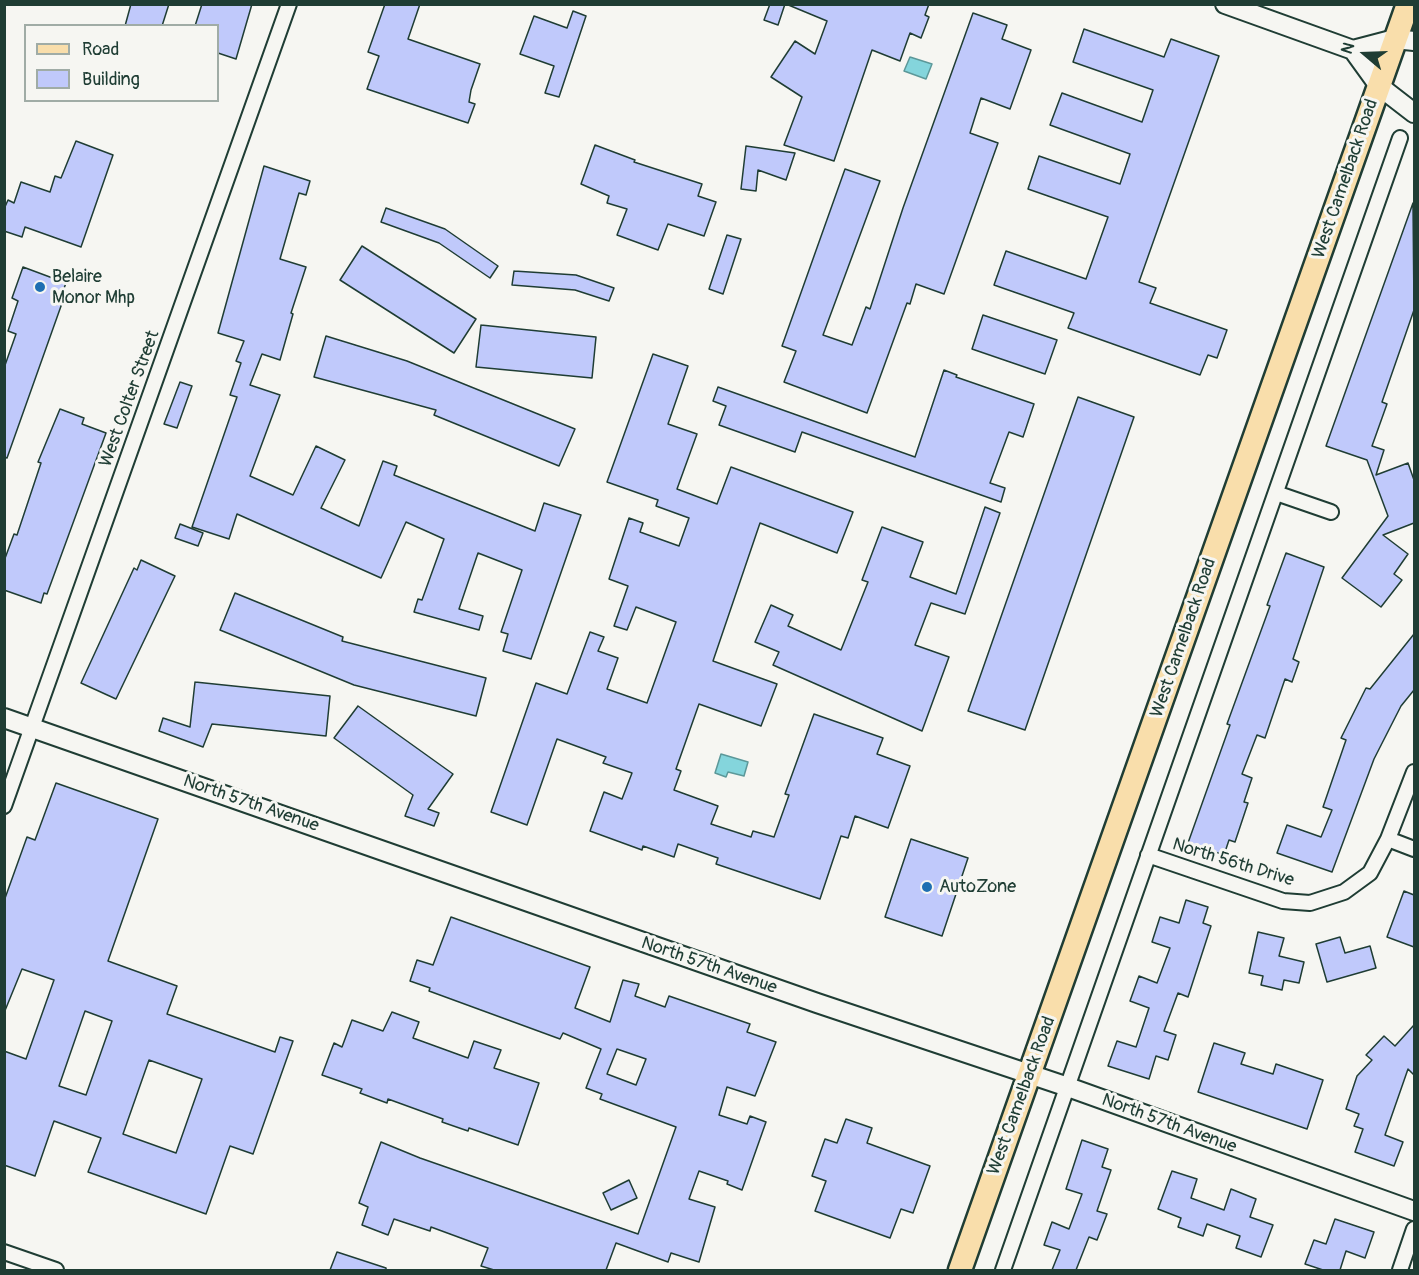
<!DOCTYPE html>
<html>
<head>
<meta charset="utf-8">
<style>
  body { margin:0 }
  #map { position:relative; width:1419px; height:1275px; overflow:hidden; background:#f6f6f2; font-family:Pangolin,sans-serif }
  canvas { display:block }
  .frame { position:absolute; inset:0; border:6px solid #1f3d34; pointer-events:none }
  .legend { position:absolute; left:24px; top:24px; width:195px; height:78px; box-sizing:border-box; background:#f6f6f2; border:2px solid #a0aca6; margin:0; padding:8px 10px; list-style:none; font-size:18px; color:#1f3d34 }
  .legend li { display:flex; align-items:center; gap:12px; height:30px }
  .legend b { width:30px; border:2px solid #a0aca6 }
  .north { position:absolute; left:1335px; top:24px; width:60px; height:60px; -webkit-text-stroke:4px #f6f6f2; paint-order:stroke; rotate:289deg; font-size:16px; font-weight:700; line-height:24px; text-align:center; color:#1f3d34 }
  .north::after { content:''; display:block; margin:auto; width:21px; height:27px; background:#1f3d34; clip-path:polygon(50% 0,100% 100%,50% 72%,0 100%) }
</style>
</head>
<body>
<div id="map">
<canvas width="1419" height="1275"></canvas>
<div class="frame"></div>
<ul class="legend">
<li><b style="height:8px;background:#f9deab"></b>Road</li>
<li><b style="height:16px;background:#c0c9fb"></b>Building</li>
</ul>
<div class="north">N</div>
</div>
<script>
const context = document.querySelector('canvas').getContext('2d');
context.lineJoin = 'round';
function paint(path, color) {
  context.fillStyle = color;
  context.fill(path, 'evenodd');
}
function poly(rows) {
  const path = new Path2D();
  for (const r of rows) {
    path.moveTo(r[0], r[1]);
    for (let i = 2; i < r.length; i += 2) path.lineTo(r[i], r[i + 1]);
  }
  return path;
}
function stroke(path, color, width, dash) {
  context.strokeStyle = color;
  context.lineWidth = width;
  context.lineCap = dash ? 'butt' : 'round';
  context.setLineDash(dash || []);
  context.stroke(path);
}
function label(font, color, halo, rows, align = 'center') {
  context.font = font + ' Pangolin,sans-serif';
  context.lineWidth = 6;
  context.setLineDash([]);
  context.textBaseline = 'middle';
  context.strokeStyle = halo;
  context.fillStyle = color;
  for (const [text, x, y, turn = 0] of rows) {
    context.save();
    context.translate(x, y);
    context.rotate((+turn || 0) * Math.PI / 180);
    context.textAlign = isNaN(turn) ? turn : align;
    if (halo) context.strokeText(text, 0, 0);
    context.fillText(text, 0, 0);
    context.restore();
  }
}
const water = poly([
  [910,57,932,64,926,79,904,71,910,57],
  [721,754,748,762,744,776,728,772,726,777,715,773,721,754]
]);
paint(water, '#84d5dc');
stroke(water, '#5c9899', 1.5);
const building = poly([
  [131,4,169,4,162,26,125,26,131,4],
  [202,4,252,4,236,59,218,53,218,26,195,26,202,4],
  [385,4,420,4,408,39,480,64,471,90,469,102,475,104,468,123,367,89,379,56,368,52,385,4],
  [770,4,785,4,778,25,764,20,770,4],
  [786,4,929,4,925,15,929,17,921,38,910,33,900,61,872,50,834,161,784,145,802,97,771,77,795,41,815,54,827,21,786,4],
  [573,11,586,16,559,97,545,93,554,66,520,54,534,16,567,28,573,11],
  [973,13,1007,25,1002,39,1031,50,1010,109,981,98,970,133,998,143,944,294,916,284,910,304,907,303,867,413,784,382,796,351,782,346,845,169,880,181,823,335,852,345,866,307,870,309,903,208,973,13],
  [1084,29,1164,57,1171,39,1219,56,1139,282,1156,288,1150,303,1227,330,1217,358,1208,355,1200,375,1068,328,1074,313,994,285,1006,251,1086,279,1108,217,1028,189,1039,156,1120,184,1130,154,1050,125,1062,93,1142,122,1153,90,1073,62,1084,29],
  [76,141,113,155,81,247,25,227,22,237,4,231,4,209,8,200,14,203,21,182,50,192,55,176,61,178,76,141],
  [595,145,635,160,634,162,702,184,698,196,716,202,704,236,668,224,658,250,617,235,627,209,607,203,609,196,581,184,595,145],
  [746,146,795,153,786,180,758,170,756,191,741,189,746,146],
  [264,166,310,181,306,195,299,193,280,259,306,267,291,313,293,314,280,360,262,354,250,385,280,395,250,476,293,495,316,446,345,460,321,508,359,526,383,461,397,466,394,475,535,531,544,503,581,515,531,659,503,651,508,634,501,632,522,570,478,553,459,609,483,616,479,630,414,612,418,599,422,600,444,539,406,522,381,578,237,514,229,539,192,527,237,397,230,395,241,363,236,361,244,341,218,333,264,166],
  [1413,203,1414,310,1382,402,1387,404,1372,446,1384,450,1376,475,1408,463,1414,480,1414,523,1383,535,1408,554,1394,574,1402,580,1381,607,1342,578,1388,516,1367,460,1326,446,1413,203],
  [386,208,445,229,498,266,490,278,439,243,381,222,386,208],
  [727,235,741,239,723,294,709,289,727,235],
  [362,246,476,319,454,353,340,280,362,246],
  [23,267,66,283,63,291,66,292,7,458,4,457,4,368,16,334,8,331,18,301,12,298,23,267],
  [514,271,576,275,614,288,609,301,575,290,512,285,514,271],
  [983,315,1057,340,1045,374,972,349,983,315],
  [481,325,596,337,592,378,476,367,481,325],
  [326,336,407,361,575,429,559,466,434,415,436,410,314,377,326,336],
  [653,354,688,366,668,424,697,434,677,489,717,504,731,467,853,512,837,553,760,523,713,661,777,684,761,726,699,704,676,769,681,771,674,790,718,806,711,824,751,837,753,831,774,837,789,795,785,794,814,714,883,738,877,754,910,766,888,828,855,816,848,838,841,836,820,899,716,864,718,858,678,844,674,857,643,846,642,850,590,831,604,792,622,799,632,773,603,763,606,757,557,739,527,825,491,812,536,683,567,694,590,632,604,637,598,651,618,658,607,689,647,703,676,622,636,607,627,630,614,626,628,586,609,579,629,518,643,523,640,532,679,546,689,518,656,506,658,500,607,482,653,354],
  [944,370,957,375,956,377,1034,404,1023,437,1009,432,990,483,1005,488,1001,502,802,432,795,452,719,425,726,406,713,401,718,387,915,457,944,370],
  [180,382,192,386,177,428,164,424,180,382],
  [1078,397,1134,417,1025,730,968,711,1078,397],
  [60,409,84,418,82,424,106,433,47,594,44,593,41,603,4,590,4,561,14,534,17,535,41,463,38,462,60,409],
  [985,507,1000,513,965,614,931,603,915,645,949,657,922,731,773,665,779,652,755,642,771,605,793,615,788,626,841,650,868,582,862,580,882,527,923,542,910,577,956,594,985,507],
  [180,524,203,533,198,546,175,538,180,524],
  [1286,553,1324,567,1293,659,1299,662,1292,682,1285,679,1265,738,1257,735,1242,774,1252,778,1244,802,1248,803,1235,842,1229,840,1224,855,1188,843,1230,725,1227,724,1270,606,1267,605,1286,553],
  [141,560,175,576,116,699,81,683,134,568,137,570,141,560],
  [235,593,343,637,342,641,486,678,476,716,354,685,220,630,235,593],
  [1414,634,1414,690,1401,706,1374,759,1332,872,1277,853,1287,825,1321,837,1332,810,1323,807,1346,740,1341,738,1366,688,1370,689,1414,634],
  [195,682,330,696,326,736,212,724,203,747,159,731,163,718,190,727,195,682],
  [358,706,453,774,428,809,439,813,434,826,405,816,413,795,334,738,358,706],
  [56,783,158,819,108,961,177,986,167,1014,275,1052,280,1037,293,1041,253,1154,230,1146,206,1214,88,1172,101,1138,54,1121,35,1176,4,1165,4,1051,26,1059,54,980,22,969,4,1013,4,901,27,837,35,840,56,783],
  [85,1011,112,1021,86,1095,59,1086,85,1011],
  [149,1060,202,1079,176,1153,123,1134,149,1060],
  [911,839,968,858,942,936,885,917,911,839],
  [1404,891,1414,895,1414,947,1387,937,1404,891],
  [1186,900,1208,907,1203,923,1211,926,1188,997,1178,993,1164,1031,1176,1035,1168,1060,1156,1056,1149,1079,1108,1066,1117,1041,1136,1047,1149,1008,1130,1001,1139,976,1157,983,1170,948,1152,942,1160,917,1179,923,1186,900],
  [451,917,590,967,575,1008,610,1022,623,980,639,984,635,996,665,1007,669,996,750,1024,747,1032,776,1042,755,1096,727,1087,719,1115,747,1124,750,1116,766,1122,742,1190,727,1184,728,1181,699,1171,689,1199,715,1207,699,1262,671,1253,668,1262,616,1243,606,1270,494,1270,481,1266,488,1248,431,1227,430,1231,394,1219,388,1235,362,1225,368,1207,359,1203,381,1142,420,1158,638,1234,676,1127,600,1099,602,1094,586,1088,601,1049,563,1033,560,1039,429,991,430,988,410,981,417,960,433,965,451,917],
  [617,1049,646,1059,636,1085,607,1074,617,1049],
  [1258,932,1284,938,1279,956,1304,962,1299,983,1284,980,1282,990,1261,985,1263,976,1249,973,1258,932],
  [1340,937,1345,953,1370,946,1376,968,1327,982,1316,944,1340,937],
  [392,1012,419,1022,413,1038,468,1058,474,1041,501,1050,494,1068,539,1083,518,1145,469,1128,468,1131,442,1122,443,1119,388,1099,387,1103,360,1093,362,1089,322,1075,334,1043,342,1047,352,1020,383,1031,392,1012],
  [1414,1025,1414,1075,1408,1069,1385,1135,1403,1142,1394,1166,1355,1152,1363,1129,1354,1126,1359,1114,1346,1109,1357,1076,1372,1060,1366,1055,1384,1036,1395,1046,1414,1025],
  [1214,1043,1245,1053,1241,1064,1273,1074,1276,1064,1323,1080,1307,1129,1198,1092,1214,1043],
  [846,1119,872,1128,867,1143,930,1166,913,1213,901,1209,890,1238,815,1211,826,1181,812,1176,825,1139,837,1143,846,1119],
  [1082,1140,1108,1149,1102,1167,1111,1170,1097,1211,1107,1214,1097,1240,1089,1237,1076,1270,1052,1270,1060,1250,1044,1245,1052,1222,1069,1229,1082,1194,1066,1189,1082,1140],
  [1172,1171,1197,1179,1191,1198,1224,1210,1231,1189,1256,1199,1250,1217,1273,1225,1261,1257,1236,1248,1240,1236,1207,1224,1203,1236,1178,1227,1181,1218,1158,1209,1172,1171],
  [629,1180,637,1198,611,1210,603,1193,629,1180],
  [1335,1219,1374,1232,1365,1258,1346,1251,1340,1270,1323,1270,1305,1264,1314,1240,1326,1244,1335,1219],
  [337,1252,386,1268,386,1270,330,1270,337,1252]
]);
paint(building, '#c0c9fb');
stroke(building, '#1f3d34', 1.5);
const minor = poly([
  [1276,493,1331,512],
  [4,806,289,4],
  [1388,839,1414,849],
  [1148,855,1283,901,1310,903,1344,892,1370,873,1388,839,1414,772],
  [4,1252,56,1270],
  [1003,1270,1400,138],
  [1400,1270,1414,1229]
]);
const tertiary = poly([
  [1225,4,1353,50,1395,39,1414,41],
  [1353,50,1379,86,1414,113],
  [4,718,817,1003,1068,1087,1414,1211]
]);
const primary = poly([
  [960,1270,1408,4]
]);
stroke(minor, '#1f3d34', 18);
stroke(tertiary, '#1f3d34', 22);
stroke(primary, '#1f3d34', 27);
stroke(minor, '#f6f6f2', 14);
stroke(tertiary, '#f6f6f2', 18);
stroke(primary, '#f9deab', 22);
for (const [x, y, r, color] of [
  [40,287,6,"#1f6fb2"],
  [927,887,6,"#1f6fb2"]
]) {
  const dot = new Path2D();
  dot.arc(x, y, r, 0, 2 * Math.PI);
  context.fillStyle = color;
  context.fill(dot);
  stroke(dot, '#f6f6f2', 2);
}
label('18px', '#1f3d34', '#f6f6f2', [
  ["West Camelback Road",1346,179,-71],
  ["West Colter Street",130,399,-70],
  ["West Camelback Road",1184,638,-71],
  ["North 57th Avenue",251,804,19],
  ["North 56th Drive",1233,863,17],
  ["North 57th Avenue",709,966,19],
  ["West Camelback Road",1022,1096,-70],
  ["North 57th Avenue",1169,1124,20]
]);
label('18px', '#1f3d34', '#f6f6f2', [
  ["Belaire",52,277],
  ["Monor Mhp",52,298],
  ["AutoZone",939,887]
], 'left');
</script>
</body>
</html>
